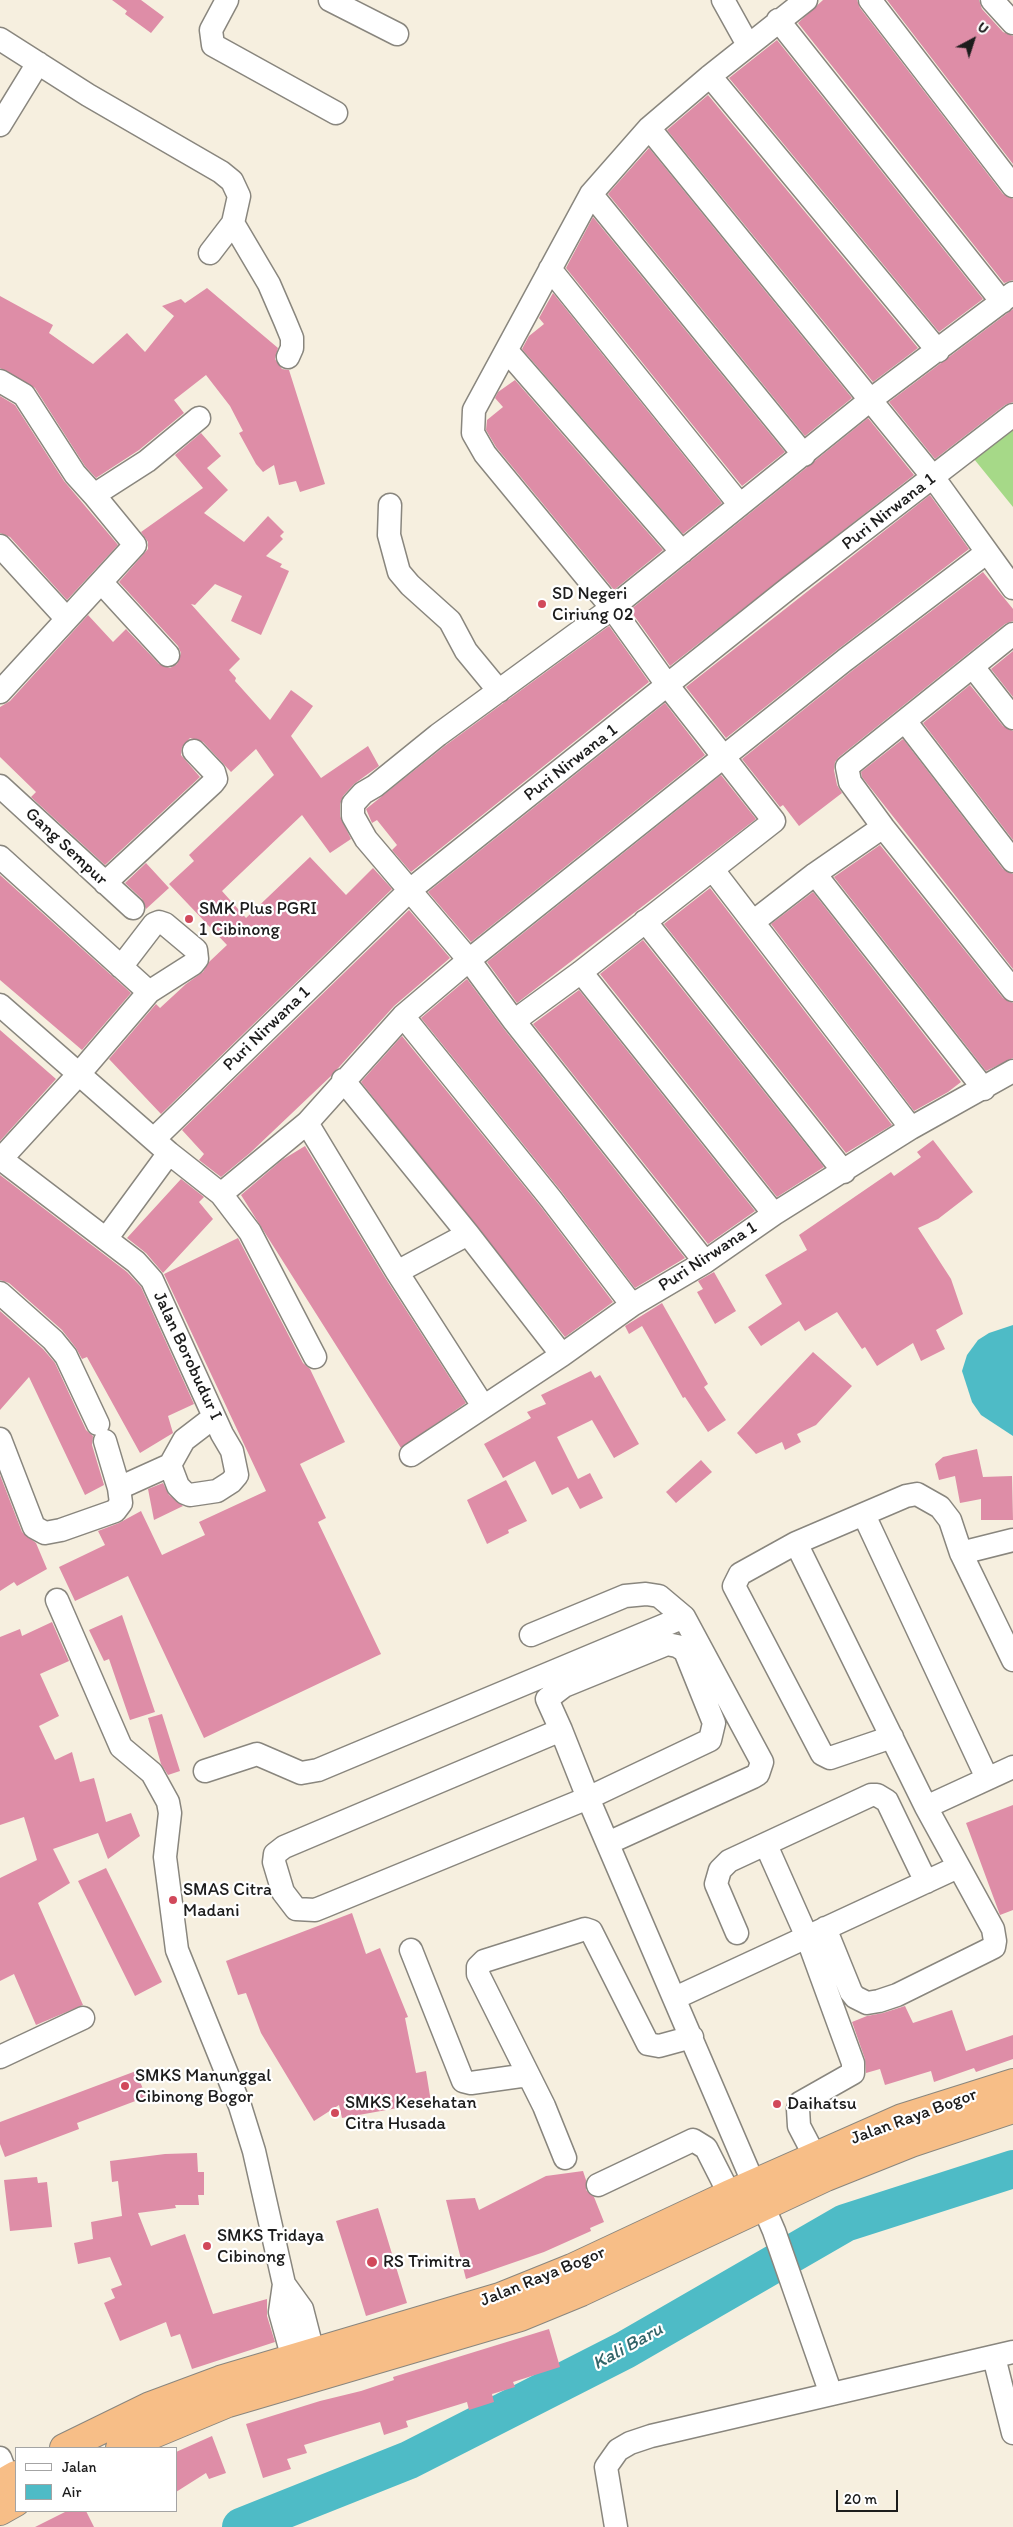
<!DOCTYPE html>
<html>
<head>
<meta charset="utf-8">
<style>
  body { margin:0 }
  #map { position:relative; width:1013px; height:2527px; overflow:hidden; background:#f6efdf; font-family:Itim,sans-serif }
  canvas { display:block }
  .legend { position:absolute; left:15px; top:2447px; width:162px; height:65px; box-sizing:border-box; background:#fff; border:1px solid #a4a4a4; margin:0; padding:6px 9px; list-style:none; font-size:15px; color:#1c1c1c }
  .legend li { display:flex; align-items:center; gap:10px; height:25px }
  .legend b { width:25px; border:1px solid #a4a4a4 }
  .north { position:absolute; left:948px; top:15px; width:50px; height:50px; -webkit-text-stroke:4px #fff; paint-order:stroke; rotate:40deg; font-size:14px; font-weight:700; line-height:20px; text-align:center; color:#1c1c1c }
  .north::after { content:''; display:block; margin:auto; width:18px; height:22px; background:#1c1c1c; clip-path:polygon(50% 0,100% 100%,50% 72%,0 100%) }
  .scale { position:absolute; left:836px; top:2490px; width:62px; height:22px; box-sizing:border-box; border:2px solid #1c1c1c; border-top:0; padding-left:6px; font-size:15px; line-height:18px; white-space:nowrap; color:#1c1c1c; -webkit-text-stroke:4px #fff; paint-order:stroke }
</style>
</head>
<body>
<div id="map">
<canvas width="1013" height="2527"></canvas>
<ul class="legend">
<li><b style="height:6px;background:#fff"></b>Jalan</li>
<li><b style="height:14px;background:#4ebbc6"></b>Air</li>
</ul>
<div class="north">U</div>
<div class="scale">20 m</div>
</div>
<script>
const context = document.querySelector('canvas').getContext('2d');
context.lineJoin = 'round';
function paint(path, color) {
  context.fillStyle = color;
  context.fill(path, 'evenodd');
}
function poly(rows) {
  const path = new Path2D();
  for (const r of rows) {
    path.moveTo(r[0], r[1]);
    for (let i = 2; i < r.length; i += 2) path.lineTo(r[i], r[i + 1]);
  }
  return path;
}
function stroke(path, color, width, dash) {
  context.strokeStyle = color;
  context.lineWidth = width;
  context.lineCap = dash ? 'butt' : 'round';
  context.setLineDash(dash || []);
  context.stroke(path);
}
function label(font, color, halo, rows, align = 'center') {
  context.font = font + ' Itim,sans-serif';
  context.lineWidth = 4.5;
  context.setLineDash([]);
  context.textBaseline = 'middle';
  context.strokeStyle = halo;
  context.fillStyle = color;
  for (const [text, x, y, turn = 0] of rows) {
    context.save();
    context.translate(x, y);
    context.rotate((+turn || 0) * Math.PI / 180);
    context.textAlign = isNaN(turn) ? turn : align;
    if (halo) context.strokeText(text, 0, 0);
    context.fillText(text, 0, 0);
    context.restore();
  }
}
paint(poly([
  [1013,428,1013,507,974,459]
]), '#a6d988');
paint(poly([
  [1013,1325,1013,1436,981,1415,972,1402,962,1371,967,1355,978,1340,989,1333]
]), '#4ebbc6');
stroke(poly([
  [241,2527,409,2460,625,2350,845,2223,1013,2169]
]), '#4ebbc6', 38);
paint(poly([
  [112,0,141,0,164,17,151,33,125,14,127,11],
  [823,0,857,0,860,8,1003,194,1013,199,1013,280,1004,283,798,23],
  [887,0,979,0,982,9,1003,32,1013,36,1013,164],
  [777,40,983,299,939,332,729,78],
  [708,95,918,348,873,382,667,130],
  [649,148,852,398,805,436,608,194],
  [593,217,785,452,742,486,566,268],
  [207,288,278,348,275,359,282,369,289,370,325,484,300,492,296,481,279,485,274,465,263,472,256,464,239,433,243,431,230,406,206,375,174,400,184,413,139,450,96,478,85,466,35,388,0,368,0,296,53,325,49,333,93,364,127,333,145,352,174,316,162,306,181,299,185,303],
  [553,293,722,503,683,534,522,349,529,336,544,324,539,318],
  [1013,309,1013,402,1005,405,935,459,889,402],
  [515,380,663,550,614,590,496,447,486,430,487,420,503,407,495,398,498,392],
  [0,396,15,405,64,481,118,545,67,600,10,537,0,533],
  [868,418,914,475,670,666,630,610],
  [201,433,221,456,207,468,228,490,204,513,244,542,268,516,284,532,280,536,283,539,266,556,282,564,280,567,289,571,261,635,231,621,242,596,215,584,195,605,191,604,240,659,229,670,236,678,235,681,270,720,291,690,313,706,291,736,321,778,368,746,379,766,354,784,343,796,340,804,340,816,351,839,330,853,302,815,222,891,246,918,310,857,346,895,373,868,392,889,161,1114,109,1059,156,1004,160,1008,186,984,203,972,209,962,227,945,169,884,194,861,189,855,274,775,256,749,231,772,203,742,190,738,182,747,181,755,200,777,105,865,31,797,36,792,0,757,0,707,10,701,88,615,113,642,126,629,159,664,170,668,177,664,181,653,178,646,119,582,148,549,148,542,141,532,203,488,175,455],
  [930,495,969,549,837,650,726,738,686,687],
  [983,572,1013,609,1013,621,1005,624,839,757,835,762,834,770,837,785,842,793,799,826,783,805,780,807,742,759,853,670],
  [609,626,649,682,411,872,392,850,397,845,377,820,372,823,366,809,446,745],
  [1013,651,1013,697,991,669],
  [970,685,1003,726,1013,731,1013,840,923,723],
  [665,703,705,755,471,942,428,892],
  [903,739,1003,869,1013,874,1013,969,862,777,861,772],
  [721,775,756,819,517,1003,487,962],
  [880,845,1003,998,1013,1003,1013,1058,986,1071,834,877],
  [146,863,169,888,146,909,142,899,125,883],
  [0,875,131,993,82,1050,0,980],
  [710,888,892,1125,846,1153,664,924],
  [813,892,961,1082,948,1092,914,1111,771,924],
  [409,910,450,958,394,1006,331,1076,250,1153,221,1177,199,1160,204,1154,182,1130],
  [643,940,824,1167,777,1197,600,974],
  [467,979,504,1029,685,1258,635,1288,561,1191,421,1018],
  [579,990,755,1211,708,1244,533,1024],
  [0,1030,56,1079,0,1141],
  [402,1036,541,1207,613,1302,565,1337,361,1082],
  [933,1140,973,1192,938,1219,918,1228,951,1279,963,1314,936,1330,945,1349,921,1361,913,1343,877,1366,865,1347,862,1349,837,1312,805,1331,799,1321,761,1346,748,1327,782,1304,765,1275,807,1250,799,1235,891,1172,894,1176,921,1157,917,1152],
  [305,1146,386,1279,466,1403,401,1448,241,1195,282,1160],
  [0,1175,127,1272,141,1287,194,1404,168,1416,173,1433,140,1453,87,1357,82,1359,76,1348,62,1330,9,1283,0,1280],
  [181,1179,204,1197,199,1202,213,1219,163,1273,146,1253,127,1238],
  [238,1238,303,1363,310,1369,345,1442,300,1464,326,1518,318,1522,381,1654,204,1738,128,1576,75,1601,59,1567,105,1545,98,1531,119,1523,141,1511,162,1555,205,1535,199,1522,266,1491,164,1274],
  [714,1272,736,1311,715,1324,697,1292,703,1289,698,1281],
  [662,1303,708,1384,704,1387,726,1420,708,1432,685,1397,683,1398,642,1326,629,1334,625,1326],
  [0,1311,43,1349,55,1363,86,1430,93,1436,92,1445,104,1485,85,1495,29,1377,0,1410],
  [813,1352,852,1386,816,1425,797,1434,801,1442,785,1450,782,1442,756,1454,737,1433],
  [591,1371,595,1378,600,1375,639,1444,614,1458,592,1420,557,1437,578,1479,590,1473,603,1498,580,1509,568,1487,552,1495,535,1461,503,1478,484,1444,531,1418,527,1412,546,1404,541,1395],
  [977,1449,983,1477,1012,1476,1013,1520,981,1520,981,1499,960,1503,955,1476,939,1480,935,1464,943,1457],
  [701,1460,712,1472,676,1503,666,1492],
  [0,1475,22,1532,36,1543,47,1569,17,1586,14,1582,0,1591],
  [506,1480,527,1521,508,1530,509,1533,487,1544,467,1500],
  [163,1483,169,1495,183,1506,154,1520,148,1489],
  [122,1615,155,1712,130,1720,109,1659,104,1661,89,1630],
  [52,1622,69,1661,40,1674,59,1716,39,1726,55,1760,72,1752,80,1782,94,1778,106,1822,131,1813,140,1836,108,1859,98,1833,53,1849,70,1883,38,1903,83,2005,36,2025,14,1974,0,1981,0,1878,37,1860,24,1817,0,1825,0,1637,20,1629,22,1636],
  [162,1714,180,1771,168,1775,161,1764,148,1718],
  [1013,1805,1013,1910,1000,1915,966,1823],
  [106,1868,162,1982,135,1996,78,1881],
  [352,1913,366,1954,380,1948,408,2017,405,2018,416,2073,426,2071,431,2102,342,2118,339,2105,314,2121,261,2033,246,1993,238,1995,226,1961],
  [905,2006,913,2023,952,2010,966,2051,1013,2035,1013,2059,976,2072,974,2068,934,2082,931,2071,885,2085,880,2069,866,2073,865,2059,852,2022,867,2016,883,2013],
  [136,2071,146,2097,77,2123,79,2129,5,2157,0,2144,0,2122],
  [197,2153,198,2172,204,2172,204,2195,198,2195,199,2205,175,2205,176,2208,138,2213,151,2246,185,2234,213,2314,267,2299,267,2316,275,2342,192,2369,180,2334,171,2337,166,2322,120,2341,104,2303,115,2298,111,2289,122,2285,110,2257,78,2264,74,2243,93,2239,91,2222,122,2216,118,2181,112,2182,110,2161,165,2154],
  [583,2171,586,2180,586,2190,594,2197,604,2222,590,2228,591,2231,544,2252,466,2279,446,2200,475,2198,479,2210,546,2176],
  [37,2177,38,2183,47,2182,52,2227,10,2231,4,2180],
  [378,2208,407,2303,366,2316,336,2221],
  [549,2329,560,2367,513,2382,515,2387,492,2394,494,2402,469,2410,467,2402,406,2421,408,2427,384,2435,380,2422,304,2445,307,2453,287,2459,291,2469,263,2478,246,2424,320,2401,361,2391,394,2380,393,2377],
  [212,2436,226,2473,209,2479,206,2473,176,2492,176,2452],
  [67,2511,86,2511,94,2527,35,2527]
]), '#de8da7');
const minor = poly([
  [227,0,211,30,213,45,336,113],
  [330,0,397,34],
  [723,0,748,45],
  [870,0,1013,186],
  [992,0,1013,23],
  [778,20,1002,302],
  [0,39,88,95,221,172,232,181,239,196,233,223,210,253],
  [710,76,938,351],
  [0,125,38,63],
  [649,128,933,477,1013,588],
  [591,194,804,455],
  [233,223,269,284,285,321,292,338,292,348,288,357],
  [550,269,740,505],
  [507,351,682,552],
  [0,381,24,395,75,474,94,495,147,461,199,418],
  [390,505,389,535,399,572,410,585,450,621,466,651,499,691],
  [0,546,66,618],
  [101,582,168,655],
  [1013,634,847,767,850,782,883,827,1013,990],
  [973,667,1013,718],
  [0,692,135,545,94,495],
  [905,721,1013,861],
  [0,786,133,908],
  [0,857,149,992,78,1075,0,1160],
  [713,870,911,1128],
  [815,874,984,1089],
  [105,883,213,783,216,779,214,772,194,751],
  [645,921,844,1172],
  [753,922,815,874,883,827],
  [121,967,154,924,159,922,165,924,196,950,197,959,193,964,149,992],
  [581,972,774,1214],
  [0,1005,169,1153,221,1194,250,1232,315,1357],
  [403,1016,551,1199,632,1305],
  [514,1021,581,972,774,821,668,686,612,608,485,454,473,433,474,410,591,194,649,128,710,76,806,0],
  [343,1080,468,1234,562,1355],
  [307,1123,397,1272,483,1406],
  [154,1139,410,890,790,587,1013,415],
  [1,1159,136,1262,152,1280,222,1434,232,1451,237,1475,231,1482,217,1491,190,1495,185,1493,178,1486,170,1465],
  [221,1194,307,1123,403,1016,469,960,845,660,986,553],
  [106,1239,169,1153],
  [705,1262,514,1021,469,960,366,839,353,816,353,804,363,793,375,786,438,735,612,608,869,401,1013,293],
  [397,1272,468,1234],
  [0,1293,53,1340,66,1356,98,1424],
  [0,1439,34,1527,45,1533,61,1530,115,1511,121,1503,119,1488,105,1441],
  [411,1455,562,1355,632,1305,705,1262,774,1214,911,1128,1013,1071],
  [170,1465,184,1440,214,1417],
  [119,1488,170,1465],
  [864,1515,987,1778],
  [796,1543,926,1807,993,1929,995,1941,994,1947,982,1953,897,1995,879,2001,867,2003,855,1997,851,1992,825,1928],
  [961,1553,1013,1540],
  [57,1600,121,1747,152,1773,168,1802,170,1813,165,1857,177,1950,240,2106,254,2151,284,2284,280,2312,293,2359],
  [531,1635,625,1596,646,1594,659,1596,684,1617,762,1762,758,1774,753,1777,608,1843],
  [561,1730,284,1847,275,1854,274,1862,283,1892,296,1909,315,1910,325,1906,588,1798,710,1740,714,1723,685,1651,677,1646,667,1644,564,1686,547,1699,561,1730,588,1798,774,2231,831,2394],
  [892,1737,830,1758,822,1754,734,1586,740,1574,796,1543,906,1496,917,1494,940,1507,950,1520,961,1553,1013,1660],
  [205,1771,257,1754,301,1773,318,1770,684,1617],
  [926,1807,1013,1767],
  [766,1845,807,1937,853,2063,853,2073,800,2103,798,2109,799,2126,823,2172],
  [737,1933,716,1884,720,1870,729,1861,871,1795,877,1795,887,1801,926,1882],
  [411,1950,463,2081,471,2083,528,2075],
  [675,1998,958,1867],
  [0,2057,83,2018],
  [565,2158,544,2106,478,1974,478,1967,484,1961,585,1929,591,1931,648,2044,659,2046,692,2037],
  [598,2185,693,2140,706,2148,737,2209],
  [284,2284,302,2309,313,2352],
  [994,2357,1013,2433],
  [0,2458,8,2479],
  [616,2527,606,2467,618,2450,630,2443,651,2436,1013,2352]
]);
const highway = poly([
  [64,2448,150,2406,220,2380,500,2297,572,2268,730,2194,902,2118,1013,2083],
  [120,2448,228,2403,520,2317,581,2292,826,2177,911,2143,1013,2109],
  [0,2484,16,2475],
  [0,2511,16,2502]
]);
stroke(minor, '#89867e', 25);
stroke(highway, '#89867e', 30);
stroke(minor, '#fff', 22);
stroke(highway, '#f7be87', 28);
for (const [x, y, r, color] of [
  [542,604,5,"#d1495b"],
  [189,919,5,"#d1495b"],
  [173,1900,5,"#d1495b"],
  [125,2086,5,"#d1495b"],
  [777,2104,5,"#d1495b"],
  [335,2113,5,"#d1495b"],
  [207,2246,5,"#d1495b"],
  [372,2262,6,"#d1495b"]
]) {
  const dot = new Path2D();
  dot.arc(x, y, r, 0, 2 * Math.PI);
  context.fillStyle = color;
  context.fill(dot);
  stroke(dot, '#fff', 2);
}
label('18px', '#1c1c1c', '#fff', [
  ["Puri Nirwana 1",889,512,-38],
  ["Puri Nirwana 1",571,763,-38],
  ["Gang Sempur",66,847,43],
  ["Puri Nirwana 1",267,1029,-44],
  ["Puri Nirwana 1",708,1257,-33],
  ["Jalan Borobudur I",187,1356,65],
  ["Jalan Raya Bogor",914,2117,-20],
  ["Jalan Raya Bogor",543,2277,-22]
]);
label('18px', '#1c1c1c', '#fff', [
  ["SD Negeri",552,594],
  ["Ciriung 02",552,615],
  ["SMK Plus PGRI",199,909],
  ["1 Cibinong",199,930],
  ["SMAS Citra",183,1890],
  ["Madani",183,1911],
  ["SMKS Manunggal",135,2076],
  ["Cibinong Bogor",135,2097],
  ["SMKS Kesehatan",345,2103],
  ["Citra Husada",345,2124],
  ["Daihatsu",787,2104],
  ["SMKS Tridaya",217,2236],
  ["Cibinong",217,2257],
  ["RS Trimitra",383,2262]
], 'left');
label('italic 19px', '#326468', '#fff', [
  ["Kali Baru",628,2347,-29]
]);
</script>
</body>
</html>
